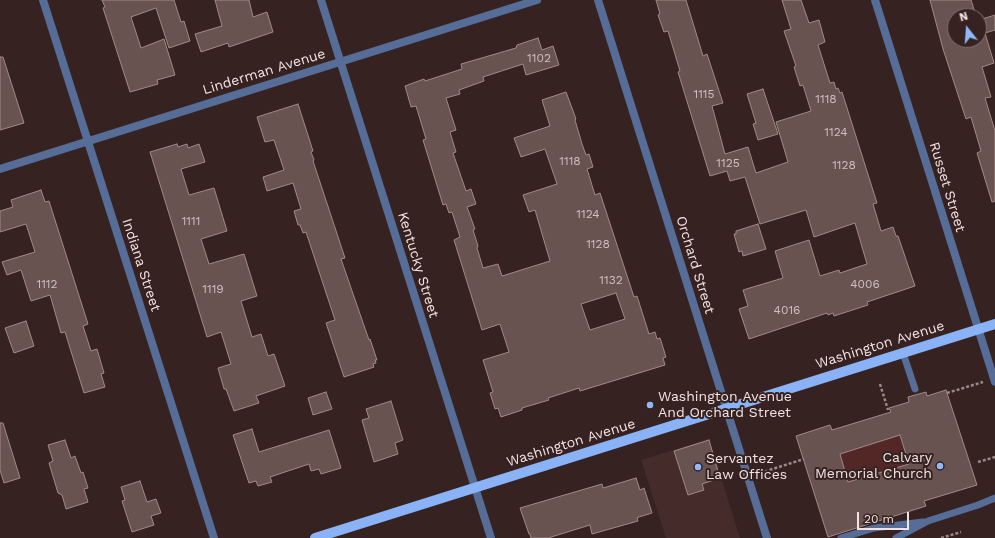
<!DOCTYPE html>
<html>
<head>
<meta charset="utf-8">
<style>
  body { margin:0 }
  #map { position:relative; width:995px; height:538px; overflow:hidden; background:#362221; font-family:"Work Sans",sans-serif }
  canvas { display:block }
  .north { position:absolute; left:947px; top:8px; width:40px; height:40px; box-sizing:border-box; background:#362221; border:1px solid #816f6e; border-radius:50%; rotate:343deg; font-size:11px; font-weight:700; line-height:16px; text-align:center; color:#f1e3e2 }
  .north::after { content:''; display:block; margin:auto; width:14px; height:18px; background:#90b8fd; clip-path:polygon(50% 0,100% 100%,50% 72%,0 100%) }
  .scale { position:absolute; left:857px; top:512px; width:52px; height:18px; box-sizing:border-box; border:2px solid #f1e3e2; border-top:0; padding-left:5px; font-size:12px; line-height:14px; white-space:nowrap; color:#f1e3e2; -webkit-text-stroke:3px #362221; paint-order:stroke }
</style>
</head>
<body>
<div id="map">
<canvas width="995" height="538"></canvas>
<div class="north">N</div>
<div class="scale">20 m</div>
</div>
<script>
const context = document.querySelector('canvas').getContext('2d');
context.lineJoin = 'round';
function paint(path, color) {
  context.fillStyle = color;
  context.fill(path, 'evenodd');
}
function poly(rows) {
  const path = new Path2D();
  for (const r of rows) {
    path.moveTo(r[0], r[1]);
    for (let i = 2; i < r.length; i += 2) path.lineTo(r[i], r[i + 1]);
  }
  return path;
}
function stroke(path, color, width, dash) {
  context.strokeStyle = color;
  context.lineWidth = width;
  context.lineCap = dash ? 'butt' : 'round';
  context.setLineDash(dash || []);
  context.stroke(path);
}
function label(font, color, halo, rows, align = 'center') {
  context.font = font + ' "Work Sans",sans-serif';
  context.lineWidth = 4;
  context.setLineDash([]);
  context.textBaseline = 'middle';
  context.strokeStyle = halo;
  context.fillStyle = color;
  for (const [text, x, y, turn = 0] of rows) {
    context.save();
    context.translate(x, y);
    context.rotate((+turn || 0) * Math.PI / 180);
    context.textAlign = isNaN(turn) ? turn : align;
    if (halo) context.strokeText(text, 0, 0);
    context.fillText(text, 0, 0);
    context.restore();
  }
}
paint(poly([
  [709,439,740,538,666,538,641,460]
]), '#452b2a');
paint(poly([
  [900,435,909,464,848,482,840,454]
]), '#522726');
const building = poly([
  [102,0,174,0,181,22,184,21,190,41,169,48,156,8,131,17,141,48,164,39,175,75,157,80,158,84,130,92,103,8,105,7,102,0],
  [215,0,249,0,253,17,267,12,273,32,229,47,228,43,201,52,195,34,222,26,215,0],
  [656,0,686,0,703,56,707,54,723,103,712,106,725,154,748,147,756,173,788,162,776,122,811,111,803,85,800,86,794,67,796,66,784,31,791,29,782,0,801,0,809,23,819,20,825,42,818,45,830,83,834,82,836,89,838,88,840,93,842,92,877,203,873,204,881,231,893,227,896,236,898,236,915,286,867,302,868,305,834,316,833,313,828,315,827,313,749,339,739,309,748,306,743,290,783,278,775,251,809,240,820,276,839,270,840,273,867,264,855,223,814,237,806,210,760,224,745,177,730,181,727,171,710,176,678,72,680,71,668,31,664,32,658,15,660,14,656,0],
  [930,0,971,0,976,16,955,16,955,40,979,40,979,20,995,15,995,30,985,33,994,63,982,67,991,97,985,98,995,131,995,201,992,202,977,153,981,151,971,117,966,119,943,49,930,0],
  [538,38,542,50,553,46,559,65,526,75,523,64,483,77,484,81,459,90,460,94,446,98,456,130,450,132,456,152,453,153,466,191,471,189,476,204,467,207,475,229,473,230,478,246,477,248,483,268,498,264,502,276,550,261,535,210,529,212,523,195,557,184,545,149,521,157,514,138,550,126,542,100,566,92,576,119,575,120,582,144,586,155,589,154,593,167,587,169,595,195,600,193,634,297,637,296,649,334,655,332,657,339,660,338,666,357,663,358,665,365,580,391,579,388,548,398,549,400,522,408,522,410,501,417,498,408,495,409,490,393,493,392,483,360,509,352,500,324,482,330,454,240,460,237,452,212,449,213,446,204,443,205,423,140,426,139,416,106,411,107,405,86,424,79,425,81,462,69,461,64,516,48,517,45,538,38],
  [616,293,625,319,590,330,581,304,616,293],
  [0,57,3,57,24,123,0,130,0,57],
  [763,89,778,134,758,140,753,124,756,123,747,94,763,89],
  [298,104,313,151,311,152,314,160,313,161,345,258,341,259,369,340,370,339,377,360,375,360,376,363,373,364,374,367,344,377,326,323,335,320,306,232,303,233,300,225,298,225,294,211,301,209,293,183,267,191,263,177,284,170,274,140,265,142,257,117,298,104],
  [177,144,178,147,187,144,188,148,199,144,205,162,181,169,189,195,214,188,227,231,201,239,209,264,244,254,257,296,241,301,252,337,261,334,268,356,274,354,285,386,256,396,259,403,234,411,226,389,224,389,218,368,231,364,221,332,207,337,150,152,177,144],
  [41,190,45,202,49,201,88,324,83,326,91,351,97,349,104,373,101,374,105,387,84,393,65,332,61,333,50,295,31,301,21,270,7,275,2,262,35,252,26,224,0,232,0,211,13,207,11,200,41,190],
  [758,224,766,249,743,256,742,251,739,252,734,234,736,234,736,231,758,224],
  [26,321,34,346,14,353,5,328,26,321],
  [946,390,977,485,924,501,926,506,828,537,796,436,830,425,832,430,891,412,889,408,909,402,908,397,926,392,927,396,946,390],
  [900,435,909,464,848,482,840,454,900,435],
  [326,392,332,409,313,415,308,398,326,392],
  [391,401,403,440,395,443,398,454,374,462,362,420,369,418,366,409,391,401],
  [0,423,3,423,20,478,4,483,0,470,0,423],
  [252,429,259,452,329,430,341,468,321,474,319,469,311,471,309,464,270,477,272,482,258,486,256,481,249,483,233,435,252,429],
  [65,440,71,458,75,456,81,473,83,472,88,488,84,489,88,502,66,509,62,495,58,493,49,463,53,461,48,445,65,440],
  [709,440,720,478,702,484,704,490,688,495,674,451,709,440],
  [636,478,640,490,644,488,652,513,639,517,637,518,638,521,592,534,590,525,548,538,531,538,530,534,529,534,520,508,602,484,603,488,636,478],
  [140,481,147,502,156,499,161,513,151,516,154,525,132,532,122,501,125,500,121,487,140,481]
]);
paint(building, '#695351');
stroke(building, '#a28988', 1);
stroke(poly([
  [880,384,888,410],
  [947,393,983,382],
  [978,462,995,457],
  [760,473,804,459],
  [941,538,961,532]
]), '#9a8988', 2.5, [3, 2]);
stroke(poly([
  [903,353,915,389],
  [841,538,874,528,923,522],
  [896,538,928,521,978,505,995,498]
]), '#556d97', 7);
stroke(poly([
  [43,0,214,538],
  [321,0,491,538],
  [598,0,767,538],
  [875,0,995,382],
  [0,169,537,0]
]), '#556d97', 8);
stroke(poly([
  [315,538,995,324]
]), '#8ab2f7', 10);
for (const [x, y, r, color] of [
  [650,405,4,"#90b8fd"],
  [940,466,4,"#90b8fd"],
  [698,467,4,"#90b8fd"]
]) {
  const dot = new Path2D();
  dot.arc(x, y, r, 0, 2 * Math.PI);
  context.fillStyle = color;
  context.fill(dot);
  stroke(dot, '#362221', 1.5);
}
label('12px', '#cfbfbe', null, [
  ["1102",539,58],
  ["1115",704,94],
  ["1118",826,99],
  ["1124",836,132],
  ["1118",570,161],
  ["1125",728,163],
  ["1128",844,165],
  ["1124",588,214],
  ["1111",191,221],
  ["1128",598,244],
  ["1132",611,280],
  ["1112",47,284],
  ["4006",865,284],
  ["1119",213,289],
  ["4016",787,310]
]);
label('14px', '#f1e3e2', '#362221', [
  ["Linderman Avenue",264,72,-17],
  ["Russet Street",947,187,73],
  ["Indiana Street",141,265,72],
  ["Kentucky Street",418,265,73],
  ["Orchard Street",695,265,73],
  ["Washington Avenue",880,345,-17],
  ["Washington Avenue",571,443,-17]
]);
label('14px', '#f1e3e2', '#362221', [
  ["Washington Avenue",658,397],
  ["And Orchard Street",658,413],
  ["Calvary",932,458,"right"],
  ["Memorial Church",932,474,"right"],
  ["Servantez",706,459],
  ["Law Offices",706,475]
], 'left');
</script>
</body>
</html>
